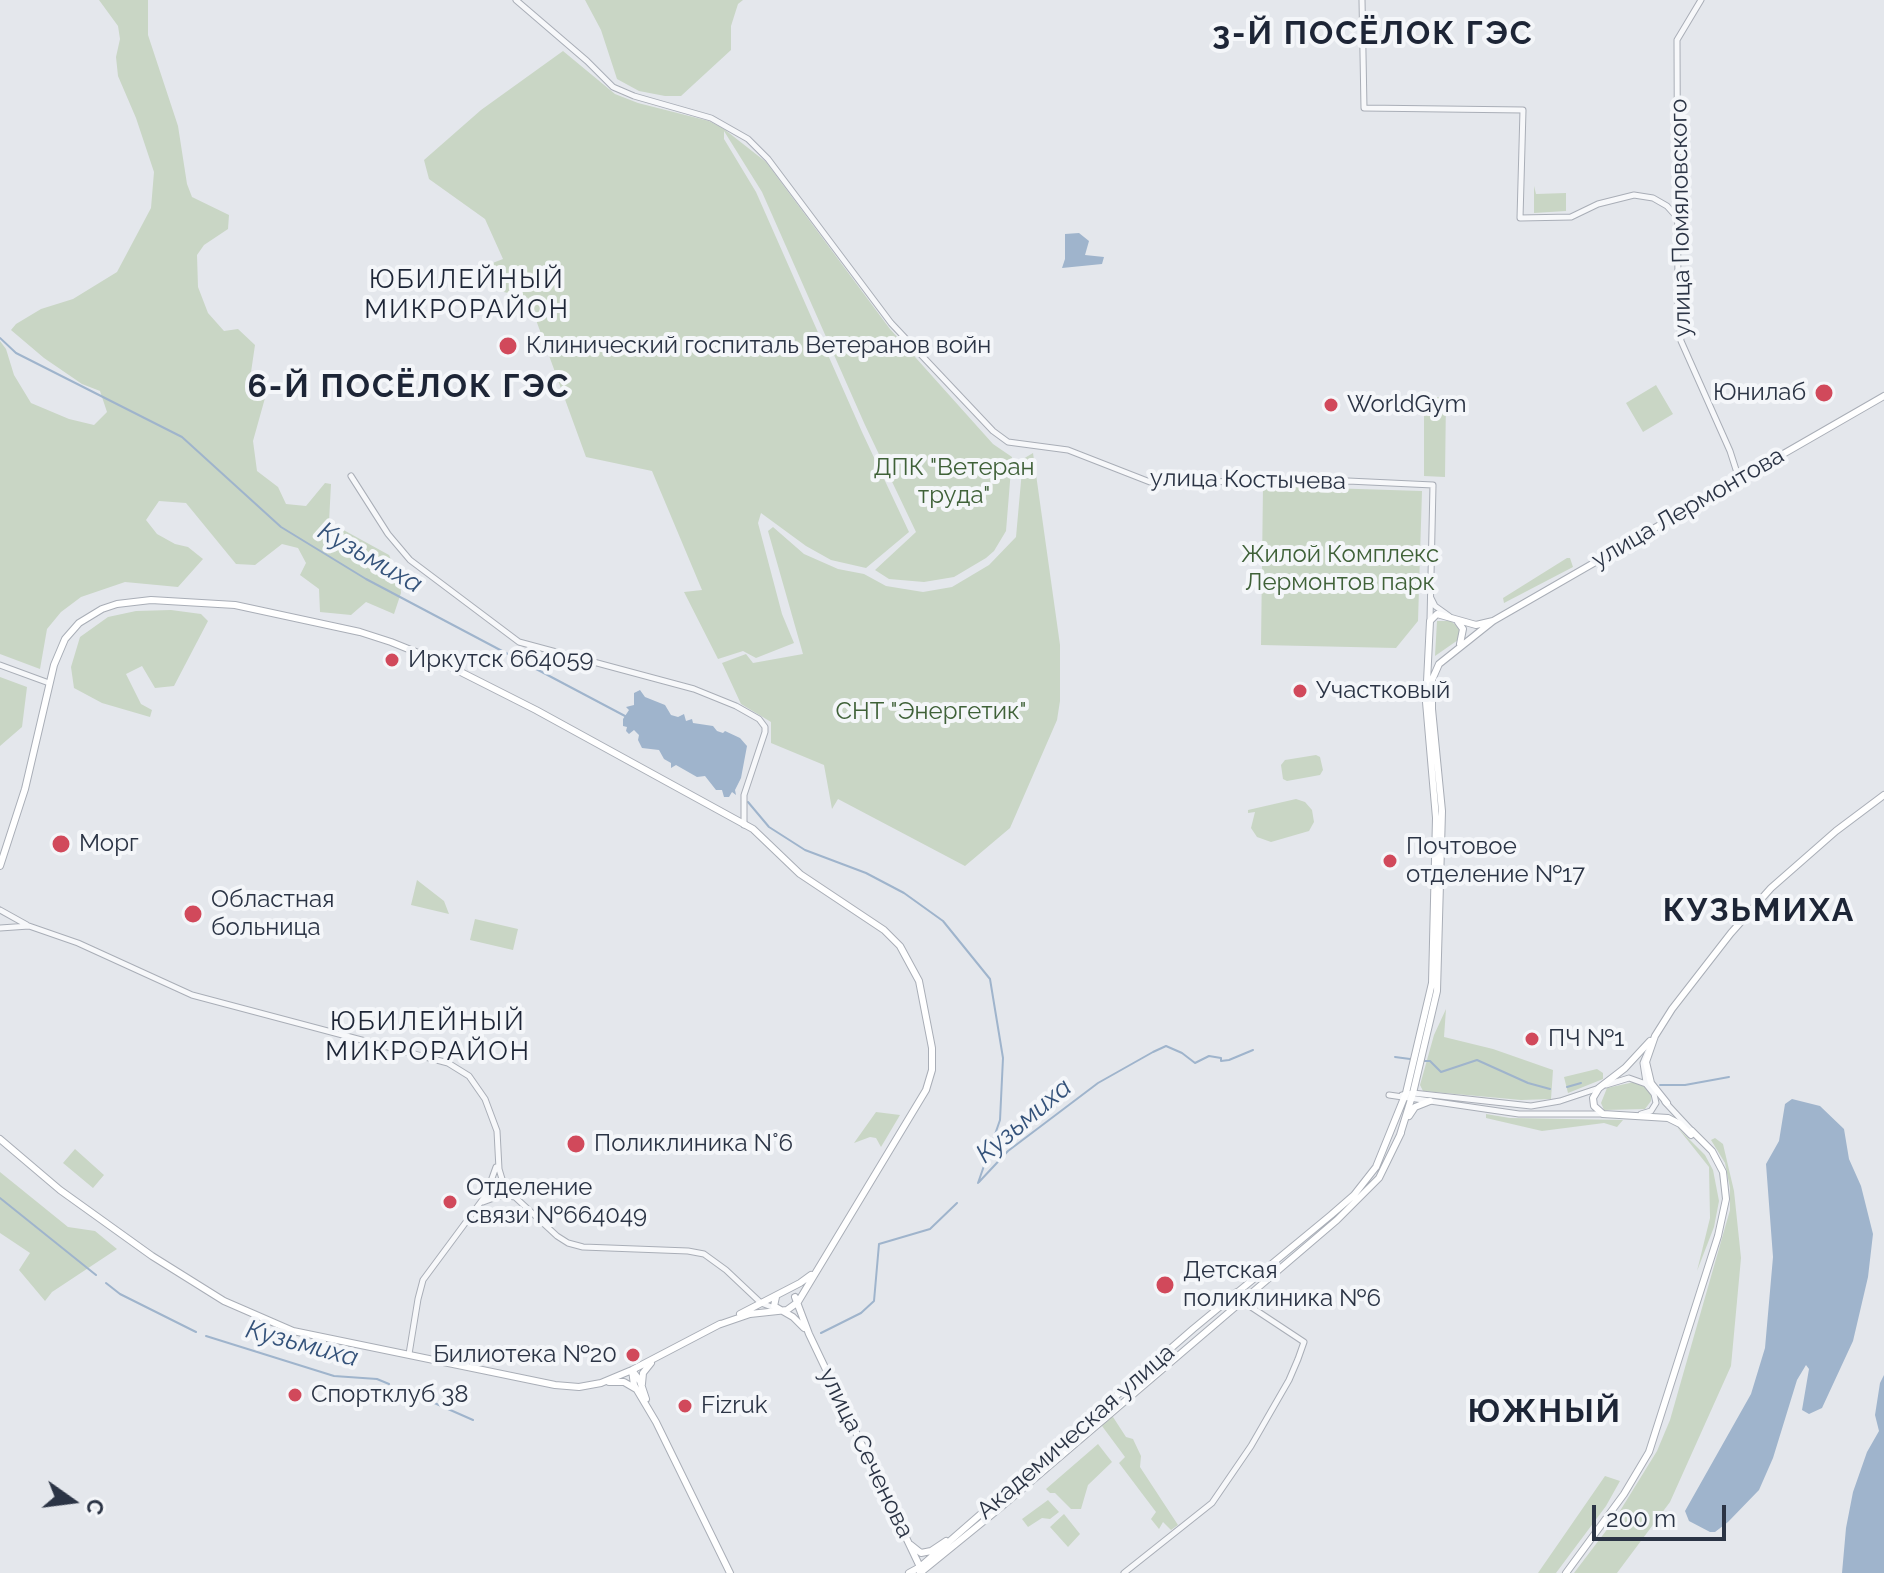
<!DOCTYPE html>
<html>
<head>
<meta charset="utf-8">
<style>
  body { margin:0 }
  #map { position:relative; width:1884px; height:1573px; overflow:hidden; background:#e4e7ec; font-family:Raleway,sans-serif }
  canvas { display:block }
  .north { position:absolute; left:32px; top:1461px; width:80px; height:80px; -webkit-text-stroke:6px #f4f6f9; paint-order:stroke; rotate:104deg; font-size:22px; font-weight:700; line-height:32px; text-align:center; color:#2b3445 }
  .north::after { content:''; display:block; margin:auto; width:28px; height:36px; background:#2b3445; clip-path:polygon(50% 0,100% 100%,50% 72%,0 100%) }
  .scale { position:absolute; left:1592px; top:1505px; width:134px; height:36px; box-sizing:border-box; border:4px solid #2b3445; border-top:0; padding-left:10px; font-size:24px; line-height:28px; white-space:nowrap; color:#2b3445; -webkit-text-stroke:6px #f4f6f9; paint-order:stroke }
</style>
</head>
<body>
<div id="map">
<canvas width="1884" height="1573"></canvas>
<div class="north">С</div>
<div class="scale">200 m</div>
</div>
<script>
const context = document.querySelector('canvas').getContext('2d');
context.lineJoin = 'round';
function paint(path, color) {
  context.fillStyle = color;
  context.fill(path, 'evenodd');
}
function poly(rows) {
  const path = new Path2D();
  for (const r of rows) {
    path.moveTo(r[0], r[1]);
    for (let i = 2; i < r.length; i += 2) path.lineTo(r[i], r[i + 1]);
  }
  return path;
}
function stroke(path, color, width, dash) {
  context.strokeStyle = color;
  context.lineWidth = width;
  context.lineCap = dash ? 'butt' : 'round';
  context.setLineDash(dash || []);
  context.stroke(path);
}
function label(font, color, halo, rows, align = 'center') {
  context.font = font + ' Raleway,sans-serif';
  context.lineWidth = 8;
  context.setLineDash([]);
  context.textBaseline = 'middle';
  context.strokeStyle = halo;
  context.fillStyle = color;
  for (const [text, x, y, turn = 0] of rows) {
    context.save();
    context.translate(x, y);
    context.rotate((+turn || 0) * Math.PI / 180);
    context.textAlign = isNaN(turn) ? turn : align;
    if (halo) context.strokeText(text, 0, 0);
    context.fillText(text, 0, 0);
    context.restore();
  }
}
paint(poly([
  [99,0,148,0,148,35,178,126,187,184,192,197,229,215,228,229,204,245,197,255,198,287,208,313,224,331,238,329,255,345,250,379,265,398,253,441,257,471,278,487,286,504,306,506,325,483,331,484,329,522,389,555,400,578,401,593,394,614,366,602,351,615,320,612,319,589,300,575,306,563,298,548,282,544,255,565,236,564,186,503,159,501,146,520,157,534,175,544,188,547,203,559,178,587,125,582,81,597,61,612,47,629,40,669,0,654,0,341,6,349,14,375,31,403,69,419,94,425,107,412,100,391,82,384,44,358,11,330,16,324,41,309,73,299,117,272,151,208,154,172,136,118,118,76,116,57,120,39,118,26],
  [585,0,743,0,738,4,731,26,731,50,681,96,665,96,639,91,617,79,601,30],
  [563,51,615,94,638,103,709,121,724,129,766,162,890,329,993,444,1012,457,1006,531,994,551,986,558,954,577,924,582,889,579,875,570,916,532,865,425,762,192,724,131,724,139,756,192,862,432,909,532,866,568,831,560,806,546,761,513,758,523,782,614,794,643,756,658,743,651,718,659,684,592,702,590,652,471,586,457,528,298,488,288,490,264,503,259,485,219,429,179,424,160,481,110],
  [1534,186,1536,194,1566,193,1566,211,1534,213],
  [1656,385,1673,414,1643,432,1626,403],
  [1424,397,1446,397,1445,477,1424,476],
  [1033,453,1060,645,1060,701,1057,720,1010,828,965,866,838,799,832,809,824,765,771,743,771,722,741,704,722,663,746,654,753,663,803,654,768,531,773,527,804,554,838,569,864,574,886,586,923,592,952,587,989,565,1016,537,1023,459],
  [1263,486,1422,491,1418,621,1396,648,1261,645],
  [1567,558,1570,558,1573,567,1504,603,1503,598],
  [171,610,201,614,208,621,174,686,155,688,142,666,126,674,141,704,152,710,150,717,102,703,74,688,71,667,80,637,108,617,136,611],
  [1437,621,1451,621,1460,629,1458,640,1435,656],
  [0,677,27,687,22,727,0,746],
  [1316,755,1320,757,1323,770,1320,775,1287,781,1283,779,1281,765,1285,760],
  [1296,799,1305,802,1312,810,1314,822,1309,831,1271,842,1257,837,1251,828,1255,812,1248,813,1248,810],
  [417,880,444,901,449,914,411,905],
  [475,919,518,929,513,950,470,940],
  [1446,1009,1444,1037,1493,1049,1553,1070,1551,1099,1521,1100,1423,1091,1420,1085,1434,1035],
  [1597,1069,1603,1073,1603,1079,1568,1093,1564,1077],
  [1634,1082,1645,1086,1651,1094,1651,1101,1645,1109,1604,1110,1601,1103,1607,1088],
  [876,1112,900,1115,881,1147,876,1138,870,1137,854,1143],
  [1486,1114,1510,1118,1623,1120,1617,1127,1604,1123,1542,1131,1486,1118],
  [1677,1127,1705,1155,1713,1170,1719,1201,1714,1227,1697,1271,1710,1218,1709,1167],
  [1715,1138,1723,1144,1734,1191,1741,1258,1731,1366,1670,1502,1617,1573,1574,1573,1615,1519,1657,1451,1670,1420,1730,1210,1730,1188,1725,1163,1711,1140],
  [75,1149,104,1175,93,1188,63,1163],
  [0,1172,68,1227,95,1231,117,1249,52,1292,45,1301,19,1270,30,1253,0,1233],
  [1113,1417,1126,1437,1133,1439,1141,1456,1140,1467,1178,1525,1171,1530,1163,1522,1159,1529,1151,1519,1156,1512,1119,1463,1125,1457,1102,1426,1103,1420],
  [1098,1444,1112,1462,1088,1485,1081,1509,1071,1509,1055,1493,1050,1493,1046,1489],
  [1605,1476,1620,1481,1606,1506,1556,1573,1538,1573],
  [1048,1500,1059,1512,1050,1519,1042,1518,1028,1527,1022,1519],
  [1064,1514,1080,1534,1068,1547,1050,1527]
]), '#c9d6c5');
paint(poly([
  [1079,233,1089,241,1085,255,1104,257,1102,264,1062,268,1065,259,1065,234],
  [640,690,645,697,665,705,671,715,678,717,684,714,686,721,692,719,693,723,713,726,717,731,723,733,725,731,740,738,747,746,741,778,735,790,736,795,732,792,729,797,724,797,722,790,716,790,705,776,697,777,676,765,671,768,671,763,664,759,659,750,642,748,638,740,639,735,634,730,629,734,626,731,627,727,623,726,623,719,629,710,626,707,634,705,634,693],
  [1792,1099,1820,1106,1844,1129,1849,1159,1861,1186,1873,1234,1868,1277,1853,1341,1822,1408,1809,1414,1802,1410,1809,1369,1806,1365,1797,1380,1773,1458,1759,1490,1728,1522,1715,1532,1710,1532,1689,1521,1685,1511,1751,1394,1765,1348,1773,1257,1766,1164,1779,1141,1785,1104],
  [1884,1375,1884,1573,1842,1573,1846,1528,1853,1492,1867,1452,1879,1431,1875,1415,1880,1383]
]), '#9fb4cc');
stroke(poly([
  [0,338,16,353,182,437,281,527,366,579,625,716],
  [748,802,769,827,805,850,866,873,904,893,943,921,990,979,1003,1058,1000,1120,978,1183],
  [1395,1057,1410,1059],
  [1424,1061,1430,1061,1441,1072,1477,1060,1528,1083,1550,1089],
  [1660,1085,1685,1085,1729,1077],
  [1567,1087,1581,1083],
  [979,1182,1008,1151,1098,1083,1153,1052,1166,1046,1182,1053,1195,1063,1209,1056,1221,1058,1221,1061,1229,1060,1253,1050],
  [0,1198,96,1275],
  [106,1283,120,1294,196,1332],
  [821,1333,861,1313,874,1301,879,1244,930,1229,957,1203],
  [206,1336,334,1376,377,1379,389,1384],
  [398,1387,473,1420]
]), '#9fb4cc', 2);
const tertiary = poly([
  [516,0,587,61,613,87,634,96,711,118,748,139,768,159,891,323,993,431,1008,442,1068,450,1150,482,1348,481,1433,485,1430,620],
  [1362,0,1364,108,1523,110,1520,218,1571,217,1598,204,1634,195,1653,198,1667,206,1676,216],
  [1701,0,1677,40,1678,304,1681,341,1730,451,1739,479],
  [351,476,388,534,410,560,519,642,694,689,736,706,759,719,765,727,765,732,744,795,744,825],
  [1431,598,1435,606,1449,616],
  [0,665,49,683],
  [0,910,27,925],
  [0,928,29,926,78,943,192,995,448,1063,469,1076,485,1099,497,1131,499,1169,502,1179,516,1198,557,1236,568,1243,583,1247,688,1251,704,1254,726,1270,761,1303,777,1309],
  [1646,1082,1643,1063,1649,1049],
  [1606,1085,1629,1078,1646,1084,1654,1094,1656,1103,1651,1111,1641,1114],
  [1389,1095,1519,1114,1603,1114],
  [1402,1095,1413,1093,1531,1106,1560,1101,1599,1088],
  [1665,1102,1692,1131],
  [483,1202,502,1195,515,1197],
  [409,1354,418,1299,423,1280,486,1195,496,1167],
  [1124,1573,1212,1503,1251,1446,1289,1380,1298,1359,1304,1342,1242,1301,1236,1292]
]);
const secondary = poly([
  [1458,622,1463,629,1460,644],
  [0,866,25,789,54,665,65,639,79,623,102,609,117,604,151,600,235,605,360,632,391,642,443,663,536,710,753,829,800,874,884,930,900,946,919,981,932,1048,932,1070,926,1090,798,1302,787,1310,750,1314,718,1325],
  [1650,1041,1625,1068,1599,1088,1593,1098,1594,1106,1603,1114,1668,1118,1680,1124,1691,1135],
  [1667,1103,1651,1083,1646,1062,1655,1036,1672,1009,1731,933,1771,888,1836,831,1884,795],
  [1409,1116,1415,1107,1430,1101],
  [1400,1135,1413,1093,1437,991,1442,811,1432,709,1432,680,1439,664,1493,621,1884,396],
  [0,1139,60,1190,152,1256,224,1301,293,1331,555,1385,579,1387,601,1383,632,1370,720,1324],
  [776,1297,774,1306,793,1317,804,1328],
  [795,1297,809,1334,921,1569],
  [740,1314,800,1283,811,1275],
  [632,1370,634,1385,656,1422,730,1573],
  [632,1370,640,1381,646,1399],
  [609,1382,624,1382,636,1389],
  [642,1384,643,1373,651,1363],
  [911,1545,921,1553,931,1551,946,1541],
  [909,1573,920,1567,1193,1329,1331,1215,1354,1195,1376,1167,1406,1093,1432,983,1436,818,1426,702,1430,621,1437,614,1476,625,1493,621],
  [920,1573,1000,1508,1337,1220,1379,1178,1401,1133],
  [1566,1573,1624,1494,1649,1452,1718,1236,1726,1199,1723,1172,1712,1151,1692,1131]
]);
stroke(tertiary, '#a9aeb7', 7);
stroke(secondary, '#a9aeb7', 8);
stroke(tertiary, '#f7f8fa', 5);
stroke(secondary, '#fff', 6);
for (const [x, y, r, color] of [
  [508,346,10,"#d1495b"],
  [1824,393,10,"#d1495b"],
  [1331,405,8,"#d1495b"],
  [392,660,8,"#d1495b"],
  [1300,691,8,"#d1495b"],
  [61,844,10,"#d1495b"],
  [1390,861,8,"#d1495b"],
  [193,914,10,"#d1495b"],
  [1532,1039,8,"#d1495b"],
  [576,1144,10,"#d1495b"],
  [450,1202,8,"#d1495b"],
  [1165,1285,10,"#d1495b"],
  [633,1355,8,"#d1495b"],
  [295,1395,8,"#d1495b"],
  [685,1406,8,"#d1495b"]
]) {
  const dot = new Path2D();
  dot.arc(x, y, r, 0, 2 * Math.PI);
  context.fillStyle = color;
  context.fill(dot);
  stroke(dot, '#f4f6f9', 3);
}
label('24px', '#2b3445', '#f4f6f9', [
  ["улица Помяловского",1681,218,-91],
  ["улица Костычева",1248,480,1],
  ["улица Лермонтова",1688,508,-30],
  ["Академическая улица",1076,1432,-41],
  ["улица Сеченова",866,1453,64]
]);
label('24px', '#2b3445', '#f4f6f9', [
  ["Клинический госпиталь Ветеранов войн",526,346],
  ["Юнилаб",1806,393,"right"],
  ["WorldGym",1347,405],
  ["Иркутск 664059",408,660],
  ["Участковый",1316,691],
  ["Морг",79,844],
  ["Почтовое",1406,847],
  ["отделение №17",1406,875],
  ["Областная",211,900],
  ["больница",211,928],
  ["ПЧ №1",1548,1039],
  ["Поликлиника N°6",594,1144],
  ["Отделение",466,1188],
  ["связи №664049",466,1216],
  ["Детская",1183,1271],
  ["поликлиника №6",1183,1299],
  ["Билиотека №20",617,1355,"right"],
  ["Спортклуб 38",311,1395],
  ["Fizruk",701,1406]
], 'left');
label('24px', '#3f6138', '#f4f6f9', [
  ["ДПК \"Ветеран",954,468],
  ["труда\"",954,496],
  ["Жилой Комплекс",1340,555],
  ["Лермонтов парк",1340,583],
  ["СНТ \"Энергетик\"",931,712]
]);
context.letterSpacing = '2px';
label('26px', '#1d2536', '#f4f6f9', [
  ["ЮБИЛЕЙНЫЙ",467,280],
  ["МИКРОРАЙОН",467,310],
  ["ЮБИЛЕЙНЫЙ",428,1022],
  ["МИКРОРАЙОН",428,1052]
]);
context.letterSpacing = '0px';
label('italic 26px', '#34527a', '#f4f6f9', [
  ["Кузьмиха",370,558,30],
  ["Кузьмиха",1024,1121,-40],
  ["Кузьмиха",302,1344,15]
]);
context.letterSpacing = '2px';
label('bold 32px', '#1d2536', '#f4f6f9', [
  ["3-Й ПОСЁЛОК ГЭС",1373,34],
  ["6-Й ПОСЁЛОК ГЭС",409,387],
  ["КУЗЬМИХА",1759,911],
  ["ЮЖНЫЙ",1545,1412]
]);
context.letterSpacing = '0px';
</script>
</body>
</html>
